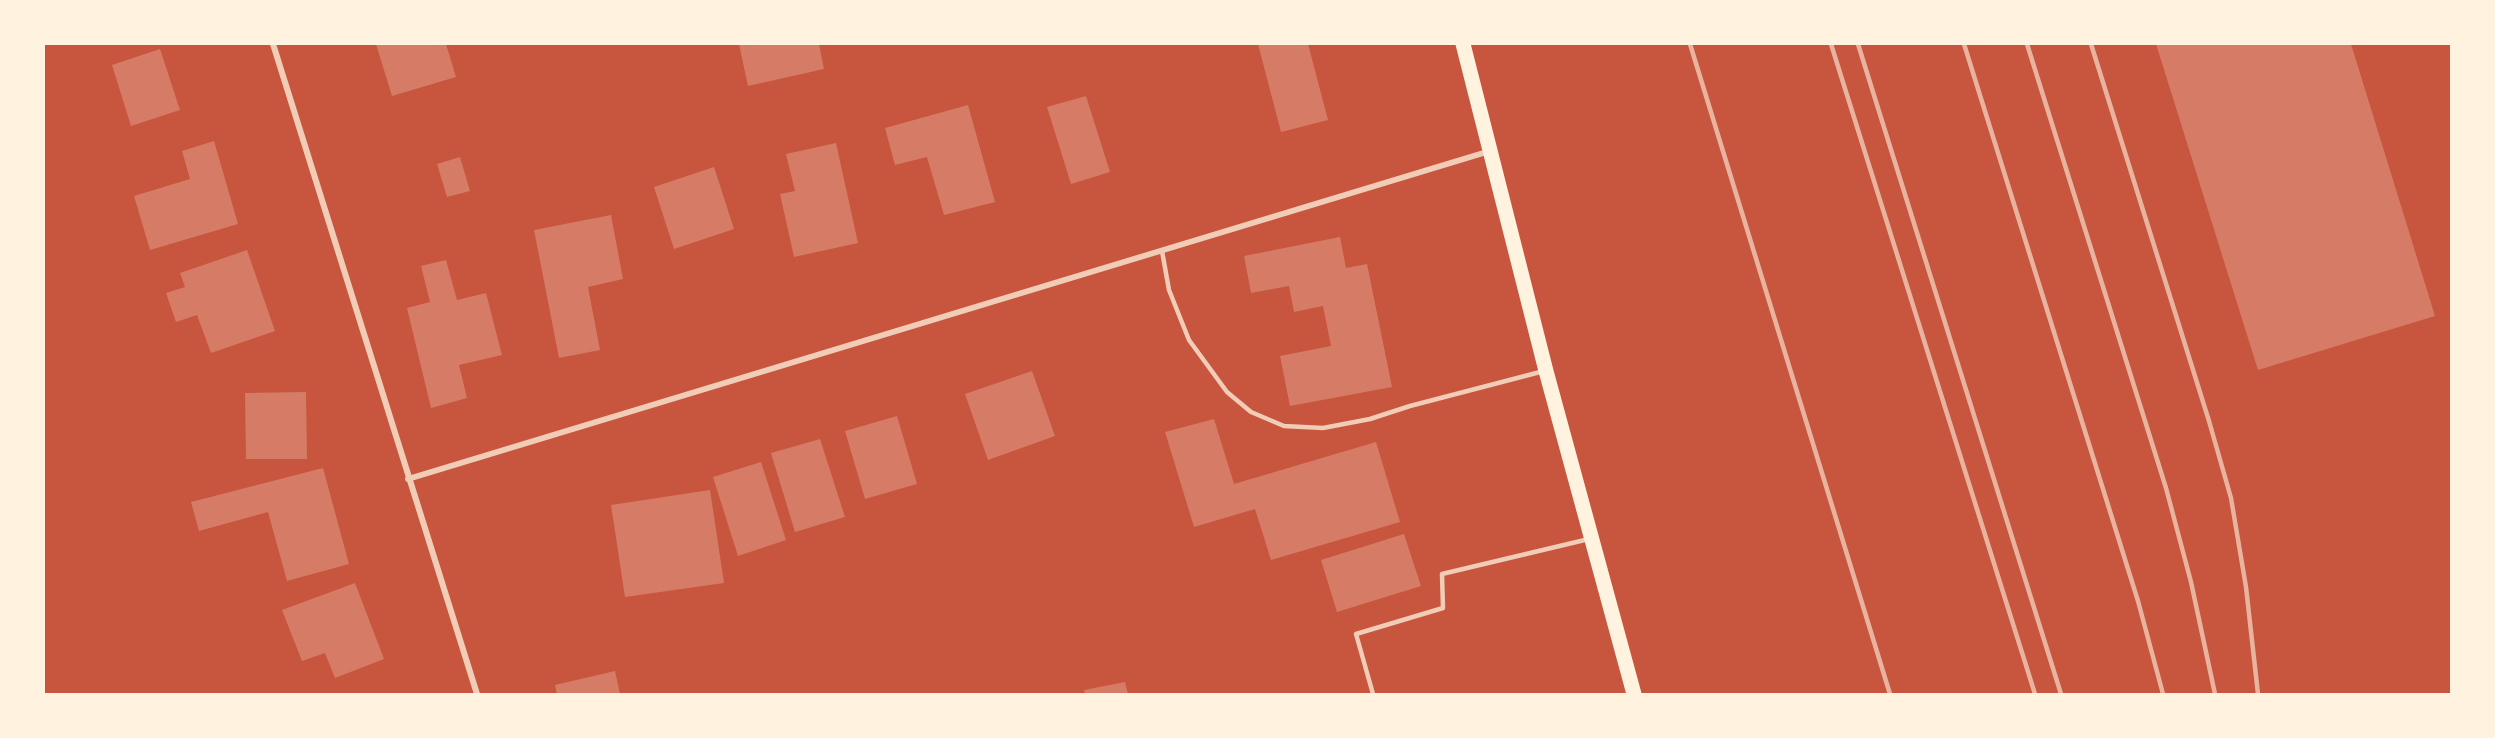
<!DOCTYPE html>
<html>
<head>
<meta charset="utf-8">
<style>
  body { margin:0 }
  #map { position:relative; width:2495px; height:738px; overflow:hidden; background:#c8553d; font-family:"Nunito Sans",sans-serif }
  canvas { display:block }
  .frame { position:absolute; inset:0; border:45px solid #fff3e0; pointer-events:none }
</style>
</head>
<body>
<div id="map">
<canvas width="2495" height="738"></canvas>
<div class="frame"></div>
</div>
<script>
const context = document.querySelector('canvas').getContext('2d');
context.lineJoin = 'round';
function paint(path, color) {
  context.fillStyle = color;
  context.fill(path, 'evenodd');
}
function poly(rows) {
  const path = new Path2D();
  for (const r of rows) {
    path.moveTo(r[0], r[1]);
    for (let i = 2; i < r.length; i += 2) path.lineTo(r[i], r[i + 1]);
  }
  return path;
}
function stroke(path, color, width, dash) {
  context.strokeStyle = color;
  context.lineWidth = width;
  context.lineCap = dash ? 'butt' : 'round';
  context.setLineDash(dash || []);
  context.stroke(path);
}
paint(poly([
  [376,44,446,44,456,77,392,96],
  [739,44,819,44,824,69,748,86],
  [1258,44,1308,44,1328,120,1281,132],
  [2156,44,2351,44,2435,316,2258,370],
  [160,49,180,110,131,126,112,65],
  [1086,96,1110,172,1071,184,1047,107],
  [968,105,995,202,944,215,927,157,895,165,885,128],
  [214,141,238,224,150,250,134,196,190,179,182,151],
  [836,143,858,243,794,257,780,194,795,191,786,154],
  [460,157,470,191,447,197,437,164],
  [714,167,734,229,674,249,654,187],
  [611,215,623,279,588,287,600,350,559,358,534,230],
  [1340,237,1346,268,1367,264,1392,387,1290,406,1280,356,1331,346,1323,306,1294,312,1289,286,1251,293,1244,256],
  [247,250,275,331,211,353,197,315,176,322,166,293,185,287,180,273],
  [446,260,457,300,486,293,502,355,459,365,467,398,431,408,407,308,430,302,421,266],
  [1032,371,1055,436,988,460,965,394],
  [306,392,307,459,246,459,245,393],
  [897,416,917,484,865,499,845,431],
  [1214,419,1234,484,1376,442,1400,522,1271,560,1255,509,1194,527,1165,432],
  [820,439,845,517,795,532,771,453],
  [761,462,786,540,738,556,713,477],
  [323,468,349,564,287,581,268,512,199,531,191,502],
  [710,490,724,583,625,597,611,505],
  [1404,534,1421,586,1337,612,1321,560],
  [355,583,384,659,335,678,325,653,302,661,282,610],
  [615,671,620,694,557,694,555,685],
  [1125,682,1128,694,1085,694,1084,690]
]), '#d67c66');
stroke(poly([
  [1162,251,1169,290,1189,340,1227,392,1251,412,1284,426,1323,428,1370,419,1410,406,1544,371],
  [1373,694,1356,634,1443,608,1442,574,1589,539]
]), '#f1ccb7', 4.5);
stroke(poly([
  [273,44,477,694],
  [408,479,1490,151]
]), '#f1ccb7', 6);
stroke(poly([
  [1463,44,1546,371,1634,694]
]), '#fff3e0', 15);
stroke(poly([
  [1690,44,1890,694],
  [1831,44,2035,694],
  [1858,44,2061,694],
  [1964,44,2138,601,2163,694],
  [2027,44,2166,488,2191,582,2215,694],
  [2091,44,2209,421,2231,498,2246,587,2258,694]
]), '#e9b49f', 4.5);
</script>
</body>
</html>
